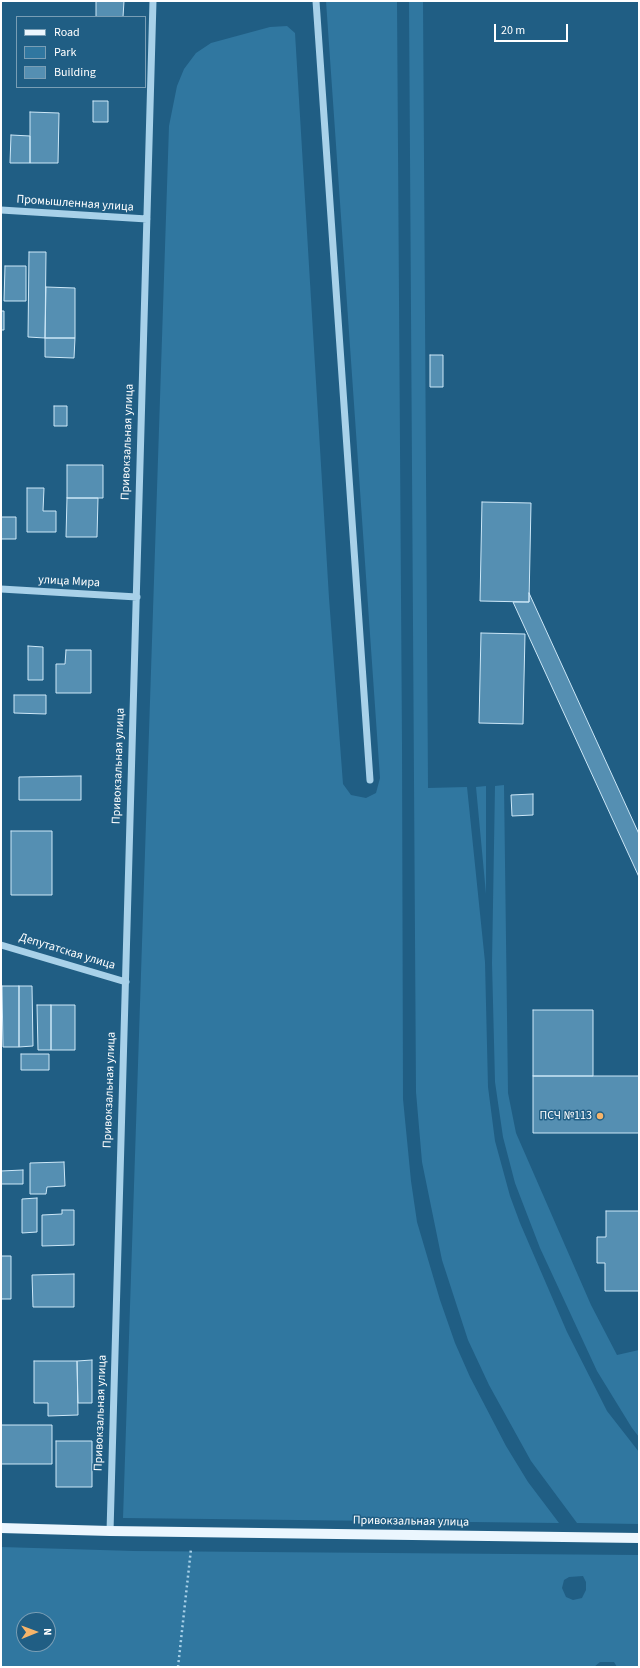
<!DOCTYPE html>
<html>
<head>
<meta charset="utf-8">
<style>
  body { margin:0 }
  #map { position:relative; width:640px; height:1668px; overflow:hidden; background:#205e84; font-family:"Source Sans 3",sans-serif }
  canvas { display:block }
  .frame { position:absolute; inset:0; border:2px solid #fff; pointer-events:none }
  .legend { position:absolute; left:16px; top:16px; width:130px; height:72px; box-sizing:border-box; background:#205e84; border:1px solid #799eb5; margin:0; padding:5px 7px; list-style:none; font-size:12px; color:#fff }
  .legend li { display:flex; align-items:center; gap:8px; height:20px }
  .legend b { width:20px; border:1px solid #799eb5 }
  .north { position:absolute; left:16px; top:1612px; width:40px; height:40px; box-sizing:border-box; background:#205e84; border:1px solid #799eb5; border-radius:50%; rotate:89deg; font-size:11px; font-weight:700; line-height:16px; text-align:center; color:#fff }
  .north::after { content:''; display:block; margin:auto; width:14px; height:18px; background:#f6b469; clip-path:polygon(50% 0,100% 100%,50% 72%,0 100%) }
  .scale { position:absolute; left:494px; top:24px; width:74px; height:18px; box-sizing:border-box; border:2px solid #fff; border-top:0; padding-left:5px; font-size:12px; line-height:14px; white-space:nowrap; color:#fff; -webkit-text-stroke:3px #205e84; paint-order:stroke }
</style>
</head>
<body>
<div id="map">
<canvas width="640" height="1668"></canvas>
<div class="frame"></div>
<ul class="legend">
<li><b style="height:5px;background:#ebf6fe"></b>Road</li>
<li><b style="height:11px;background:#3077a0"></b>Park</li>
<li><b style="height:11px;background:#558fb2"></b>Building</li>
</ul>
<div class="north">N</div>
<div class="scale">20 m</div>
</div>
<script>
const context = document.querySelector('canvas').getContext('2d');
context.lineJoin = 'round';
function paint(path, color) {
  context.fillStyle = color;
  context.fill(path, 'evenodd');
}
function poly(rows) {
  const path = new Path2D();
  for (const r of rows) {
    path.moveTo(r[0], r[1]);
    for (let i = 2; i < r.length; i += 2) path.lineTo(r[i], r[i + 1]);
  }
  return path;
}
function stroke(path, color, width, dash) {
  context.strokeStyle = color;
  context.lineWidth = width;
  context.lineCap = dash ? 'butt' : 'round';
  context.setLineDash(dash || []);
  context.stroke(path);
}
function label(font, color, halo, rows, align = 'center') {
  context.font = font + ' "Source Sans 3",sans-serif';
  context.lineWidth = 3;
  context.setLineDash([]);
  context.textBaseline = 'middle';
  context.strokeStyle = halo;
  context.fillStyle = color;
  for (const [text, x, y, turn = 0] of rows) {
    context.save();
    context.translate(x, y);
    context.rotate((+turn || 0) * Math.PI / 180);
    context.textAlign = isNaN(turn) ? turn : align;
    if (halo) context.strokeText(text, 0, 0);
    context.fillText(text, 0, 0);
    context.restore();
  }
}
paint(poly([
  [326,1,397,1,402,743,403,1099,411,1181,417,1222,440,1300,455,1343,470,1377,506,1446,528,1482,559,1523,123,1518,169,126,177,86,184,69,196,53,211,43,270,27,287,26,295,33,329,598,343,784,351,795,366,798,376,793,380,778],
  [409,1,423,1,428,788,467,787,485,962,488,1087,495,1141,510,1196,520,1223,567,1332,607,1411,639,1452,639,1524,577,1523,531,1461,489,1385,468,1340,442,1260,422,1162,416,1092],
  [504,785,508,1093,516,1133,591,1305,617,1355,639,1350,639,1437,632,1428,597,1371,540,1248,515,1183,503,1137,495,1082,492,963,495,786],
  [486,786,486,894,476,787],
  [1,1547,134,1551,639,1555,639,1667,617,1667,614,1662,600,1662,594,1667,1,1667],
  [583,1576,586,1582,586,1590,582,1598,573,1600,566,1597,562,1588,564,1580,569,1577],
  [24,1620,48,1620,48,1644,24,1644]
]), '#3077a0');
const building = poly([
  [96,1,124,1,123,17,96,17,96,1],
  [93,101,108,101,108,122,93,122,93,101],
  [30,112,59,113,58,163,30,163,30,112],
  [11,135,30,136,30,163,10,163,11,135],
  [29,252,46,252,45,338,28,337,29,252],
  [5,266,26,266,26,301,4,301,5,266],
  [46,287,75,288,75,338,45,338,46,287],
  [1,311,4,311,4,330,1,330,1,311],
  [45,338,75,338,74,358,45,357,45,338],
  [430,355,443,355,443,387,430,387,430,355],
  [54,406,67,406,67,426,54,426,54,406],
  [67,465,103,465,103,498,67,498,67,465],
  [27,488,44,488,43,511,56,511,56,532,27,532,27,488],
  [67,498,98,498,97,537,66,537,67,498],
  [482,502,531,503,529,602,480,601,482,502],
  [1,517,16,517,16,539,1,539,1,517],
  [529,593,639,834,639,877,513,602,529,602,529,593],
  [481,633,525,634,523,724,479,723,481,633],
  [28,646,43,647,43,680,28,680,28,646],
  [66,650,91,650,91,693,56,693,56,664,65,664,66,650],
  [14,695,46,695,46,714,14,713,14,695],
  [81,776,81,800,19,800,19,777,81,776],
  [533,794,533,815,512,816,511,795,533,794],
  [11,831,52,831,52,895,11,895,11,831],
  [2,986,19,986,19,1047,3,1047,2,986],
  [19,986,32,986,33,1046,19,1047,19,986],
  [37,1005,51,1005,51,1050,38,1050,37,1005],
  [51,1005,75,1005,75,1050,51,1050,51,1005],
  [533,1010,593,1010,593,1076,533,1076,533,1010],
  [21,1054,49,1054,49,1070,21,1070,21,1054],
  [533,1076,639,1076,639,1133,533,1133,533,1076],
  [64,1162,65,1186,47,1187,46,1194,30,1194,30,1163,64,1162],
  [23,1170,23,1184,1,1184,1,1171,23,1170],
  [37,1198,37,1232,22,1233,22,1199,37,1198],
  [62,1210,74,1210,74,1245,42,1246,42,1215,62,1214,62,1210],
  [606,1211,639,1211,639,1291,605,1291,605,1263,597,1263,597,1237,606,1237,606,1211],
  [1,1256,11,1256,11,1299,1,1299,1,1256],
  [74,1274,74,1307,33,1307,32,1275,74,1274],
  [92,1360,92,1403,78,1403,77,1361,92,1360],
  [34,1361,77,1361,78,1415,48,1416,48,1403,34,1403,34,1361],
  [1,1425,52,1425,52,1464,1,1464,1,1425],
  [56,1441,92,1441,92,1487,56,1487,56,1441]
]);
paint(building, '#558fb2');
stroke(building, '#cce7f7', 1);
stroke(poly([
  [178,1667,191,1549]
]), '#a8d1e9', 2.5, [2, 3]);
stroke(poly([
  [316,1,370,780],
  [1,210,147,219],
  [1,589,137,597],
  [1,945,126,982],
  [110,1531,153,1]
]), '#a8d1e9', 7);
stroke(poly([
  [1,1528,110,1531,639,1538]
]), '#ebf6fe', 10);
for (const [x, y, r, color] of [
  [600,1116,4,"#f6b469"]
]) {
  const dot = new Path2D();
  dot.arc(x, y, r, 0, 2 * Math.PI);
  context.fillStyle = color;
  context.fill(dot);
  stroke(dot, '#205e84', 1.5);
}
label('12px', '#fff', '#205e84', [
  ["Промышленная улица",75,204,4],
  ["Привокзальная улица",128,442,-88],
  ["улица Мира",69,582,3],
  ["Привокзальная улица",119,766,-88],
  ["Депутатская улица",67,952,17],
  ["Привокзальная улица",110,1090,-88],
  ["Привокзальная улица",101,1413,-88],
  ["Привокзальная улица",411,1522,1]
]);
label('12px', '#fff', '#205e84', [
  ["ПСЧ №113",592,1116]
], 'right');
</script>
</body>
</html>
